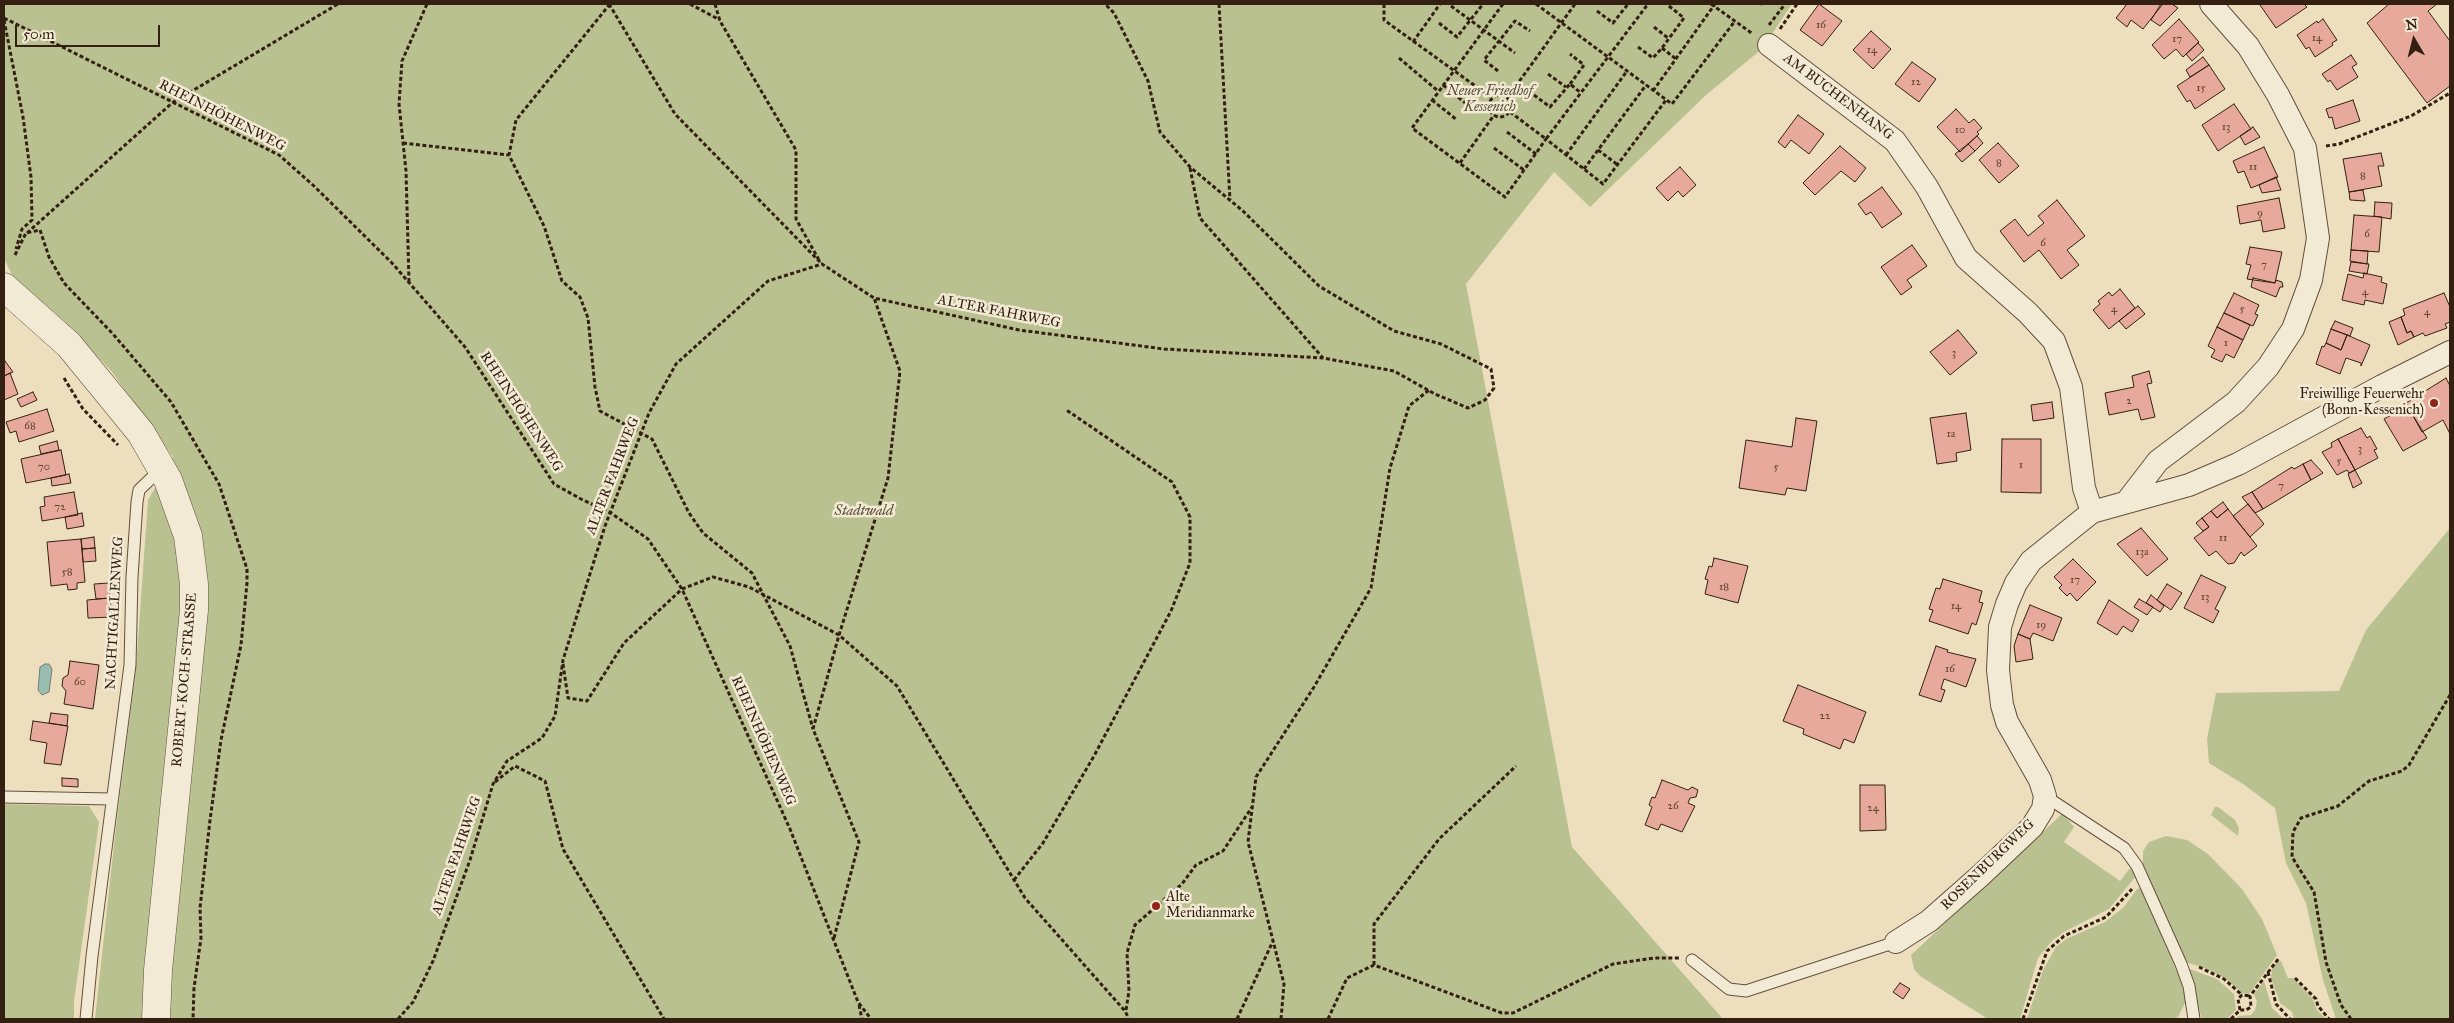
<!DOCTYPE html>
<html>
<head>
<meta charset="utf-8">
<style>
  body { margin:0 }
  #map { position:relative; width:2454px; height:1023px; overflow:hidden; background:#eddfbe; font-family:"IM FELL Great Primer",serif }
  canvas { display:block }
  .frame { position:absolute; inset:0; border:5px solid #342012; pointer-events:none }
  .north { position:absolute; left:2389px; top:15px; width:50px; height:50px; -webkit-text-stroke:4px #f3ead5; paint-order:stroke; rotate:352deg; font-size:14px; font-weight:700; line-height:20px; text-align:center; color:#342012 }
  .north::after { content:''; display:block; margin:auto; width:18px; height:22px; background:#342012; clip-path:polygon(50% 0,100% 100%,50% 72%,0 100%) }
  .scale { position:absolute; left:15px; top:25px; width:145px; height:22px; box-sizing:border-box; border:2px solid #342012; border-top:0; padding-left:6px; font-size:15px; line-height:18px; white-space:nowrap; color:#342012; -webkit-text-stroke:4px #f3ead5; paint-order:stroke }
</style>
</head>
<body>
<div id="map">
<canvas width="2454" height="1023"></canvas>
<div class="frame"></div>
<div class="north">N</div>
<div class="scale">50 m</div>
</div>
<script>
const context = document.querySelector('canvas').getContext('2d');
context.lineJoin = 'round';
function paint(path, color) {
  context.fillStyle = color;
  context.fill(path, 'evenodd');
}
function poly(rows) {
  const path = new Path2D();
  for (const r of rows) {
    if (r.length === 3) {
      path.moveTo(r[0] + r[2], r[1]);
      path.arc(r[0], r[1], r[2], 0, 2 * Math.PI);
      continue;
    }
    path.moveTo(r[0], r[1]);
    for (let i = 2; i < r.length; i += 2) path.lineTo(r[i], r[i + 1]);
  }
  return path;
}
function stroke(path, color, width, dash) {
  context.strokeStyle = color;
  context.lineWidth = width;
  context.lineCap = dash ? 'butt' : 'round';
  context.setLineDash(dash || []);
  context.stroke(path);
}
function label(font, color, halo, rows, align = 'center') {
  context.font = font + ' "IM FELL Great Primer",serif';
  context.lineWidth = 5;
  context.setLineDash([]);
  context.textBaseline = 'middle';
  context.strokeStyle = halo;
  context.fillStyle = color;
  for (const [text, x, y, turn = 0] of rows) {
    context.save();
    context.translate(x, y);
    context.rotate((+turn || 0) * Math.PI / 180);
    context.textAlign = isNaN(turn) ? turn : align;
    if (halo) context.strokeText(text, 0, 0);
    context.fillText(text, 0, 0);
    context.restore();
  }
}
paint(poly([
  [4,4,1792,4,1762,49,1706,95,1590,207,1554,172,1466,284,1572,847,1723,1019,95,1019,116,827,136,668,148,500,173,457,112,372,63,320,13,277,4,258],
  [2450,528,2450,1019,2336,1019,2323,980,2306,903,2286,863,2275,808,2243,784,2209,763,2207,739,2216,693,2339,691,2366,630],
  [4,804,89,806,99,822,74,1001,74,1019,4,1019],
  [2215,807,2218,807,2235,820,2239,828,2238,836,2211,815],
  [2063,813,2074,827,2064,842,2120,881,2130,868,2136,876,2109,909,2064,932,2052,941,2038,958,2020,1019,1988,1019,1920,976,1914,969,1911,955],
  [2166,836,2187,840,2208,854,2242,889,2262,919,2277,955,2249,994,2242,993,2225,978,2205,968,2185,962,2143,864,2143,851,2149,842],
  [2141,888,2181,981,2186,1001,2178,1017,2172,1019,2027,1019,2043,970,2056,947,2066,939,2105,922,2124,907,2137,889],
  [2277,961,2281,961,2288,978,2293,978,2313,999,2317,1010,2326,1019,2294,1019,2292,1012,2280,1003,2271,978,2272,968],
  [2187,968,2217,979,2234,994,2236,1010,2227,1019,2202,1019],
  [2264,981,2272,1008,2284,1019,2236,1019,2238,1016,2251,1015,2255,1010,2257,1002,2254,994]
]), '#b9c191');
const water = poly([
  [45,664,49,664,52,669,49,692,42,695,38,690,40,667,45,664]
]);
paint(water, '#99bdb1');
stroke(water, '#717e71', 1);
const building = poly([
  [1819,4,1842,21,1822,46,1800,30,1819,4],
  [2127,4,2161,4,2162,5,2143,29,2131,20,2127,27,2116,18,2127,4],
  [2161,4,2172,4,2178,8,2160,26,2151,20,2161,4],
  [2262,4,2304,4,2307,7,2276,28,2260,5,2262,4],
  [2389,4,2437,4,2428,11,2450,41,2450,86,2427,103,2367,23,2389,4],
  [2179,19,2199,42,2183,57,2176,49,2164,59,2152,45,2179,19],
  [2323,19,2337,40,2332,43,2333,45,2315,57,2309,47,2306,49,2297,35,2317,21,2318,23,2323,19],
  [1871,31,1891,49,1873,69,1853,50,1871,31],
  [2198,43,2204,50,2192,61,2186,54,2198,43],
  [2351,55,2357,64,2352,67,2358,77,2337,90,2330,80,2328,82,2322,74,2351,55],
  [2203,57,2209,65,2190,77,2186,70,2203,57],
  [1912,62,1936,79,1919,102,1895,84,1912,62],
  [2209,65,2225,89,2195,109,2190,100,2187,102,2177,86,2209,65],
  [2353,100,2360,121,2335,129,2332,117,2329,118,2326,109,2353,100],
  [2234,104,2251,129,2218,151,2202,125,2234,104],
  [1956,109,1969,123,1974,119,1982,128,1977,132,1979,134,1960,152,1937,127,1956,109],
  [1798,115,1824,134,1809,154,1791,140,1785,148,1778,142,1798,115],
  [2253,127,2260,137,2245,145,2240,136,2253,127],
  [1977,136,1983,143,1975,151,1968,144,1977,136],
  [1998,143,2019,166,1999,183,1979,160,1998,143],
  [1968,144,1975,151,1962,162,1955,154,1968,144],
  [1840,146,1866,168,1855,182,1841,171,1815,195,1803,183,1840,146],
  [2264,147,2278,177,2251,188,2244,171,2238,173,2233,161,2264,147],
  [2381,153,2384,166,2378,166,2382,186,2349,192,2343,159,2381,153],
  [1680,167,1696,185,1683,197,1678,191,1668,201,1656,188,1680,167],
  [2276,177,2281,190,2262,193,2259,185,2276,177],
  [1882,187,1902,214,1882,228,1871,212,1866,215,1858,204,1882,187],
  [2363,190,2365,201,2350,200,2349,192,2363,190],
  [2279,198,2285,228,2263,232,2261,220,2240,224,2237,206,2279,198],
  [2057,200,2085,236,2067,250,2079,265,2061,279,2039,250,2024,262,2000,231,2015,219,2028,236,2044,223,2038,216,2057,200],
  [2375,202,2392,203,2391,219,2374,216,2375,202],
  [2354,215,2382,217,2379,252,2351,250,2354,215],
  [1912,245,1927,266,1907,280,1912,287,1901,295,1881,267,1912,245],
  [2250,247,2282,252,2275,283,2247,279,2251,265,2246,264,2250,247],
  [2351,250,2368,251,2367,264,2350,261,2351,250],
  [2351,262,2369,264,2367,274,2349,271,2351,262],
  [2364,273,2382,277,2381,282,2387,284,2383,304,2365,300,2364,305,2342,300,2348,274,2363,278,2364,273],
  [2253,278,2275,283,2276,280,2282,282,2283,287,2280,287,2276,297,2251,287,2253,278],
  [2120,289,2135,308,2109,329,2093,310,2100,304,2098,301,2109,292,2112,296,2120,289],
  [2234,293,2259,305,2255,314,2258,315,2253,326,2224,313,2234,293],
  [2444,293,2450,307,2450,322,2445,324,2447,328,2425,336,2423,333,2414,337,2411,331,2407,333,2401,317,2405,315,2403,309,2444,293],
  [2138,306,2145,314,2126,329,2119,321,2138,306],
  [2224,313,2250,325,2243,340,2217,327,2224,313],
  [2401,317,2407,333,2411,331,2414,337,2398,345,2389,322,2401,317],
  [2335,321,2353,328,2350,336,2331,329,2335,321],
  [2217,327,2243,340,2234,358,2226,354,2222,362,2211,357,2215,350,2208,346,2217,327],
  [2331,329,2347,335,2341,350,2326,343,2331,329],
  [1958,330,1977,353,1950,375,1930,352,1958,330],
  [2347,335,2370,345,2361,366,2361,363,2346,358,2340,374,2316,364,2322,346,2324,347,2326,343,2341,350,2347,335],
  [5,361,13,372,4,376,4,362,5,361],
  [2149,371,2152,383,2147,384,2155,417,2141,420,2138,409,2109,415,2105,393,2134,387,2132,376,2149,371],
  [10,373,18,394,4,400,4,376,10,373],
  [2446,378,2450,386,2450,434,2443,420,2422,432,2406,403,2446,378],
  [33,392,37,400,21,407,17,399,33,392],
  [2052,402,2054,418,2033,421,2031,405,2052,402],
  [2407,406,2427,438,2403,451,2384,419,2407,406],
  [47,409,54,431,19,442,16,431,10,433,6,422,47,409],
  [1966,413,1971,450,1956,453,1957,461,1937,464,1930,418,1966,413],
  [1796,418,1817,421,1806,491,1787,488,1785,495,1739,488,1746,440,1792,447,1796,418],
  [2361,428,2367,438,2370,436,2377,449,2374,450,2378,458,2355,470,2338,439,2361,428],
  [2002,439,2041,439,2041,493,2001,492,2002,439],
  [2338,439,2355,470,2349,473,2347,470,2337,475,2322,452,2332,447,2331,443,2338,439],
  [57,441,59,450,41,454,39,446,57,441],
  [61,450,66,475,26,483,21,459,61,450],
  [2311,460,2323,473,2311,480,2303,464,2311,460],
  [2303,464,2311,480,2263,509,2252,492,2292,467,2294,469,2303,464],
  [2355,470,2362,483,2353,488,2348,474,2355,470],
  [69,474,71,483,52,486,51,478,69,474],
  [74,492,78,515,42,521,40,507,45,506,44,497,74,492],
  [2252,492,2263,509,2255,513,2242,497,2252,492],
  [2223,502,2228,509,2217,518,2211,511,2223,502],
  [2248,504,2264,524,2250,537,2233,516,2248,504],
  [2228,509,2257,546,2244,556,2241,552,2234,563,2228,564,2216,551,2209,556,2194,538,2209,527,2202,518,2211,511,2217,518,2228,509],
  [82,513,84,526,67,529,65,517,82,513],
  [2202,518,2209,527,2203,531,2196,523,2202,518],
  [2141,528,2168,559,2147,576,2117,544,2141,528],
  [94,537,95,548,82,549,81,539,94,537],
  [81,539,85,582,77,583,77,589,68,590,67,584,51,586,47,542,81,539],
  [95,548,96,561,83,562,82,549,95,548],
  [1714,558,1748,566,1738,603,1705,594,1708,580,1705,579,1709,566,1712,567,1714,558],
  [2073,559,2096,582,2077,601,2070,593,2067,596,2059,588,2062,585,2054,577,2073,559],
  [2201,575,2226,587,2215,609,2219,611,2213,623,2184,608,2201,575],
  [1943,579,1982,591,1979,602,1983,603,1976,625,1972,623,1968,634,1929,621,1933,610,1929,609,1936,588,1940,589,1943,579],
  [109,583,110,598,96,599,94,584,109,583],
  [2167,584,2182,593,2171,610,2157,600,2167,584],
  [2151,595,2164,606,2160,612,2146,603,2151,595],
  [110,598,112,617,88,618,87,600,110,598],
  [2139,599,2153,607,2147,615,2134,607,2139,599],
  [2109,600,2139,620,2132,632,2123,626,2117,635,2097,623,2109,600],
  [2030,605,2062,618,2053,641,2033,633,2030,639,2018,634,2030,605],
  [2018,634,2030,639,2033,659,2016,662,2014,646,2018,634],
  [1936,646,1948,650,1947,652,1976,659,1966,687,1944,679,1941,689,1945,690,1941,702,1919,695,1936,646],
  [70,661,99,665,93,709,64,704,66,691,62,686,63,678,68,675,70,661],
  [1798,685,1866,712,1854,743,1844,739,1840,749,1803,734,1804,729,1783,721,1798,685],
  [51,713,68,715,67,726,49,723,51,713],
  [33,721,68,726,61,765,44,763,47,743,30,740,33,721],
  [62,778,78,779,78,787,62,786,62,778],
  [1662,780,1688,790,1692,787,1698,790,1696,797,1690,798,1688,803,1695,806,1682,832,1661,824,1658,830,1645,825,1652,807,1649,805,1652,797,1655,798,1662,780],
  [1860,785,1885,785,1886,830,1860,831,1860,785],
  [1900,983,1910,989,1903,999,1893,992,1900,983]
]);
paint(building, '#e6a99b');
stroke(building, '#342012', 1);
const service = poly([
  [2045,796,2124,848,2137,866,2181,964,2189,986,2194,1019],
  [4,797,112,799],
  [1692,960,1729,989,1746,991,1896,942],
  [86,1019,92,956,130,665,132,577,137,502,139,490,162,468]
]);
const minor = poly([
  [1769,45,1895,141,1927,187,1966,258,2028,313,2054,341,2071,387,2084,488,2092,512],
  [2128,500,2158,461,2236,402,2268,367,2293,329,2311,280,2318,238,2305,148,2278,95,2248,46,2211,4],
  [1896,942,1929,921,1980,876,2032,827,2043,809,2045,796,2040,780,2007,722,2002,705,1998,670,2000,627,2007,604,2016,583,2031,561,2092,512,2189,485,2238,464,2382,386,2450,352]
]);
const tertiary = poly([
  [4,287,69,345,141,433,168,480,188,536,194,584,194,610,158,970,156,1019]
]);
stroke(service, '#62503d', 13);
stroke(minor, '#62503d', 24);
stroke(tertiary, '#62503d', 29);
stroke(poly([
  [609,4,675,114,822,264],
  [610,4,516,120,509,155,544,226,562,281,580,297,588,318,595,387,600,411,652,439,689,513,703,533,752,573,790,646,813,729],
  [690,4,720,20],
  [715,4,720,21,796,150,796,219,819,260],
  [1219,4,1230,200],
  [1384,4,1384,20,1492,98],
  [1503,4,1412,128,1505,197,1546,139,1603,184,1666,100],
  [1536,4,1672,104,1735,21],
  [1711,4,1753,34],
  [1761,4,1762,4],
  [1451,6,1515,53],
  [1597,11,1613,23,1628,4],
  [4,18,279,155,314,186,392,263,465,347,554,484,581,499,611,513,648,539,682,589,790,829,858,1002,871,1019],
  [4,20,23,117,31,177,32,220,22,229,16,249],
  [1439,23,1457,37,1483,4],
  [1769,25,1785,4],
  [1654,27,1668,38],
  [1780,29,1797,4],
  [1413,42,1440,4],
  [1638,47,1653,58,1662,48,1684,18,1669,6],
  [1662,48,1676,59],
  [1399,58,1438,91],
  [1498,71,1484,60,1515,21,1530,31],
  [1548,74,1566,87],
  [1570,84,1584,65,1570,54],
  [1443,85,1469,106],
  [1653,91,1715,4],
  [1534,95,1550,107,1570,84,1581,93],
  [1500,106,11],
  [1508,97,1575,4],
  [1432,100,1457,120],
  [1510,112,1546,139,1648,4],
  [1507,132,1536,154],
  [403,143,509,155],
  [2326,146,2339,144,2411,116,2450,93],
  [1494,148,1524,170],
  [1598,150,1618,165],
  [1566,155,1627,71],
  [1460,163,1494,115],
  [1190,168,1200,218,1323,358],
  [1584,169,1646,85],
  [27,233,172,103,338,4],
  [15,255,26,233,40,230,49,257,64,283,113,334,171,402,219,484,247,569,247,583,241,645,221,740,210,820,200,908,201,938,194,988,193,1019],
  [409,282,406,171,399,104,402,61,427,4],
  [64,378,83,409,118,445],
  [563,664,568,698,587,701,624,643,682,589,713,577,749,587,839,635,897,686,1025,898,1125,1011,1129,1019],
  [495,782,515,766,545,781,563,849,664,1019],
  [1014,880,1043,843,1094,756,1171,611,1190,563,1190,517,1172,482,1065,409],
  [834,938,859,842,813,729,839,635,888,478,900,371,874,298],
  [1374,965,1374,924,1439,839,1516,766],
  [2199,967,2224,979,2242,995],
  [2268,972,2276,1004,2290,1019],
  [2295,978,2316,999,2318,1006,2329,1019],
  [859,1005,862,1019],
  [1126,1010,1129,991,1127,953,1135,925,1182,884,1196,865,1223,851,1252,807],
  [2240,1010,2238,999,2242,995,2250,996],
  [398,1019,413,1002,433,961,470,860,493,784,507,761,542,738,555,716,563,660,605,526,649,413,676,364,768,281,822,264,874,298,1019,330,1164,349,1323,358,1394,371,1435,394,1468,408,1485,400,1494,388,1491,369,1441,344,1394,331,1319,286,1243,211,1190,167,1160,132,1148,81,1114,13,1105,4],
  [1237,1019,1273,941],
  [1281,1019,1284,984,1248,842,1256,777,1314,687,1371,588,1390,468,1409,406,1429,390],
  [1328,1019,1347,978,1374,965,1502,1013,1513,1013,1613,964,1654,958,1679,958],
  [2023,1019,2047,951,2064,936,2106,917,2132,889],
  [2231,1019,2240,1010,2246,1010,2251,1007,2250,996,2279,958],
  [2351,1019,2341,1005,2326,962,2314,892,2292,857,2293,832,2301,818,2338,806,2369,781,2402,771,2409,765,2450,695]
]), '#342012', 3, [4, 2.5]);
stroke(service, '#f3ead5', 11);
stroke(minor, '#f3ead5', 22);
stroke(tertiary, '#f3ead5', 28);
for (const [x, y, r, color] of [
  [2434,403,5,"#8f2418"],
  [1156,906,5,"#8f2418"]
]) {
  const dot = new Path2D();
  dot.arc(x, y, r, 0, 2 * Math.PI);
  context.fillStyle = color;
  context.fill(dot);
  stroke(dot, '#f3ead5', 2);
}
label('11px', '#604234', null, [
  ["16",1821,25],
  ["14",2317,38],
  ["17",2177,39],
  ["14",1872,50],
  ["12",1916,82],
  ["15",2201,88],
  ["13",2226,127],
  ["10",1960,130],
  ["8",1999,163],
  ["11",2253,167],
  ["8",2363,176],
  ["9",2260,213],
  ["6",2367,234],
  ["6",2043,243],
  ["7",2264,265],
  ["4",2365,292],
  ["4",2114,309],
  ["5",2242,309],
  ["4",2427,312],
  ["1",2226,343],
  ["3",1954,353],
  ["2",2129,401],
  ["68",30,426],
  ["1a",1951,434],
  ["3",2360,449],
  ["5",2339,461],
  ["1",2021,465],
  ["70",44,467],
  ["5",1776,467],
  ["7",2281,486],
  ["72",60,507],
  ["11",2223,538],
  ["13a",2142,552],
  ["58",67,572],
  ["17",2075,580],
  ["18",1724,587],
  ["13",2205,597],
  ["14",1956,606],
  ["19",2041,625],
  ["16",1950,669],
  ["60",80,682],
  ["22",1825,716],
  ["26",1673,806],
  ["24",1873,808]
]);
label('italic 14px', '#5c5038', '#f3ead5', [
  ["Neuer Friedhof",1490,92],
  ["Kessenich",1490,108],
  ["Stadtwald",864,512]
]);
label('14px', '#342012', '#f3ead5', [
  ["AM BUCHENHANG",1838,97,37],
  ["RHEINHÖHENWEG",222,116,27],
  ["ALTER FAHRWEG",999,312,11],
  ["RHEINHÖHENWEG",521,412,57],
  ["ALTER FAHRWEG",613,476,-69],
  ["NACHTIGALLENWEG",115,613,-87],
  ["ROBERT-KOCH-STRASSE",185,680,-85],
  ["RHEINHÖHENWEG",763,741,66],
  ["ALTER FAHRWEG",457,856,-71],
  ["ROSENBURGWEG",1988,865,-44]
]);
label('14px', '#342012', '#f3ead5', [
  ["Freiwillige Feuerwehr",2424,395],
  ["(Bonn-Kessenich)",2424,411],
  ["Alte",1166,898,"left"],
  ["Meridianmarke",1166,914,"left"]
], 'right');
</script>
</body>
</html>
